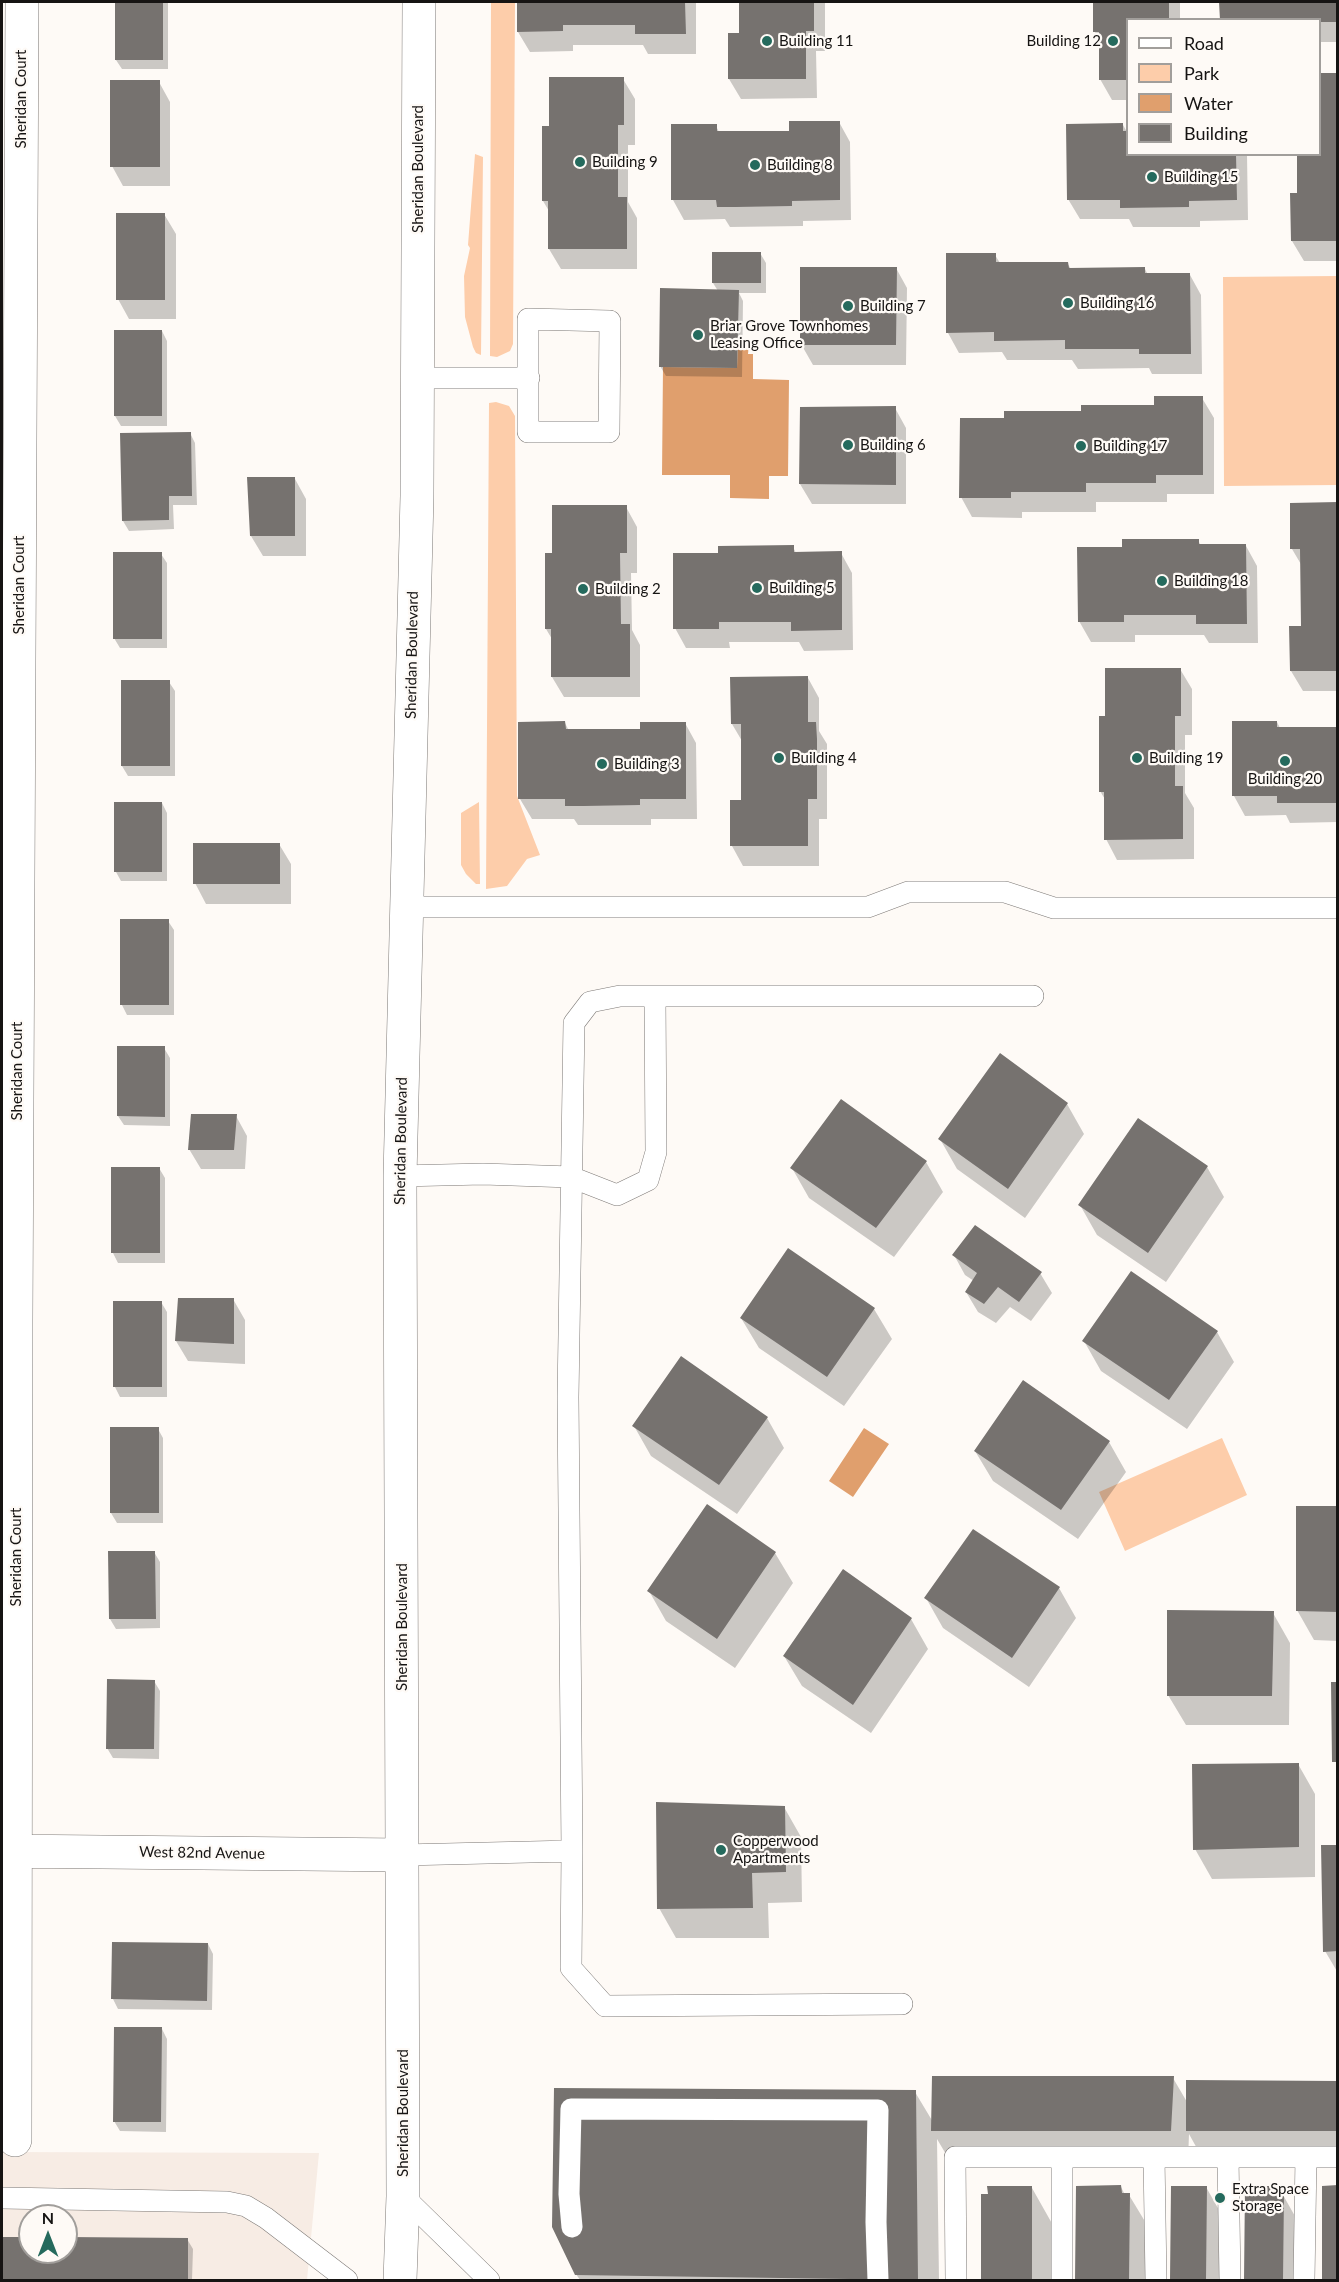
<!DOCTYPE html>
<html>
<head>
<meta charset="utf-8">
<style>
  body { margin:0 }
  #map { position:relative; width:1339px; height:2282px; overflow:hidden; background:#fefaf6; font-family:Lato,sans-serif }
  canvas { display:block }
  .frame { position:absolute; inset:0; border:3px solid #161413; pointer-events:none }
  .legend { position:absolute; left:1126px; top:18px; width:195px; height:138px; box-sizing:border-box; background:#fefaf6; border:2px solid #a19e9b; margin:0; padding:8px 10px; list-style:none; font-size:18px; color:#161413 }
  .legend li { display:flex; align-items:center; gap:12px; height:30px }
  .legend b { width:30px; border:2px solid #a19e9b }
  .north { position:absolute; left:18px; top:2204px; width:60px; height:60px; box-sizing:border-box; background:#fefaf6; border:2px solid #a19e9b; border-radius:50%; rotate:0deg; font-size:16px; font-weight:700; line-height:24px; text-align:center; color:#161413 }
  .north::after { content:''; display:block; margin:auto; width:21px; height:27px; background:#256a5d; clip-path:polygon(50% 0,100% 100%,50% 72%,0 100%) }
</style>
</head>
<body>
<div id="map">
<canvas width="1339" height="2282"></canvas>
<div class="frame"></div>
<ul class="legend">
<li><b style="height:8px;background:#fff"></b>Road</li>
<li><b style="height:16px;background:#fdcdaa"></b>Park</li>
<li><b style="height:16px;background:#e09f6d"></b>Water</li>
<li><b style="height:16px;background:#76726f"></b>Building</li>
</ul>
<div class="north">N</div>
</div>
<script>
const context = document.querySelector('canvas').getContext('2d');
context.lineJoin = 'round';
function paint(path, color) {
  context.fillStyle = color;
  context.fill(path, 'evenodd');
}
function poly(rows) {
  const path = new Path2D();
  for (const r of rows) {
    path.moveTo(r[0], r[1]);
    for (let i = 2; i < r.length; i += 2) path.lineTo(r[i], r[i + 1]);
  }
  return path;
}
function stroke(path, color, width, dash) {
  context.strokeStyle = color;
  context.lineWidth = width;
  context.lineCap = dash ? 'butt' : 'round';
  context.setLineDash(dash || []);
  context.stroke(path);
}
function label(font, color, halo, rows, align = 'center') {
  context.font = font + ' Lato,sans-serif';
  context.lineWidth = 4.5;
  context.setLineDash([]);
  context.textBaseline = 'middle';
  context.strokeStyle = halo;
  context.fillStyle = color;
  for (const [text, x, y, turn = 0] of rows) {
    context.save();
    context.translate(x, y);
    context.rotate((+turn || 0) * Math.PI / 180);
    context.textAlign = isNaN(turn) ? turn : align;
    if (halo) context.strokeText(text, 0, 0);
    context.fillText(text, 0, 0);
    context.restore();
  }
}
paint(poly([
  [2,2152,319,2153,307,2280,2,2280],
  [30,2216,66,2216,66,2252,30,2252]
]), '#f7ece4');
paint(poly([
  [491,2,515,2,513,344,510,351,497,357,490,356],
  [475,154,483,157,481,355,476,353,473,347,465,317,464,276,470,248,468,245],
  [1337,276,1337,485,1224,486,1223,277],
  [496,402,509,406,515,416,517,796,540,855,527,859,507,886,486,889,489,403],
  [479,802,480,884,476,884,466,874,461,865,461,813],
  [1222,1438,1247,1495,1125,1551,1099,1492]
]), '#fdcdaa');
paint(poly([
  [738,343,749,343,748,354,753,354,753,379,789,380,788,476,769,476,769,499,730,498,730,475,662,475,663,367,737,368],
  [864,1428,889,1444,853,1497,829,1481]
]), '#e09f6d');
paint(poly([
  [116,2,168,2,168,69,122,69,116,60],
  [518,2,696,2,696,54,648,54,643,45,573,45,573,51,530,52,518,32],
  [740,2,825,2,825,51,816,51,817,98,741,99,729,79,740,34],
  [1095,2,1180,2,1180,20,1128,20,1128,100,1112,100,1100,79,1100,41,1095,32],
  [1221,2,1338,2,1338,42,1320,42,1320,20,1221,20],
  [1338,74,1338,261,1304,261,1292,241,1299,194,1320,154,1320,75],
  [623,79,635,99,635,145,628,145,628,202,637,218,637,269,561,269,549,249,549,211,543,201,543,127,550,127],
  [159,82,170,102,170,186,123,186,112,166],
  [839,122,850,142,851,220,803,221,803,226,730,227,725,219,684,220,673,200,716,126,719,132,791,132],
  [1123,125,1127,132,1128,154,1247,154,1248,220,1200,221,1200,227,1133,227,1129,219,1080,219,1068,199],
  [164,214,176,234,176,319,129,319,118,299],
  [713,253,760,253,766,263,766,293,739,293,743,301,742,377,666,376,660,366,718,291,713,283],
  [995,255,1000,263,1067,263,1071,269,1145,269,1148,275,1190,275,1201,295,1202,374,1152,374,1149,368,1078,369,1072,360,1007,360,1002,352,959,353,948,333],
  [896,268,907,288,906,365,813,365,801,344],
  [162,331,167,341,167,426,121,426,115,416],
  [1202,398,1214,418,1214,494,1167,494,1167,502,1096,502,1096,512,1022,512,1022,518,972,517,961,497,1006,419,1156,407],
  [895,408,906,428,906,504,812,504,800,484],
  [190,433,195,443,197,505,173,505,174,529,129,531,123,521],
  [295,479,306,499,306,556,263,556,251,536],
  [1338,504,1338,691,1303,691,1291,671,1291,627,1302,627,1302,566,1292,549],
  [626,507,637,527,637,573,631,573,632,630,640,645,640,697,564,697,552,677,552,639,546,629,553,554],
  [1198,540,1201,546,1246,546,1257,566,1258,643,1209,643,1204,635,1135,635,1135,642,1091,642,1079,621,1124,548],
  [793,547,796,553,841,553,852,573,853,650,804,651,799,642,729,642,730,648,686,648,675,628,719,555],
  [161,554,167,563,167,648,120,648,114,638],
  [1180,669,1192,689,1192,735,1185,735,1185,793,1194,808,1194,859,1117,860,1106,839,1106,801,1100,791,1107,717],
  [808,678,819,698,819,731,827,744,827,819,819,819,819,866,743,866,732,846,743,801,742,741,732,724],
  [122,682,169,682,175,691,175,776,128,776,122,766],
  [1277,722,1280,728,1338,728,1338,822,1290,823,1286,815,1245,816,1234,796],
  [565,723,569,731,641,730,685,723,696,743,697,819,651,819,651,825,578,825,574,819,532,819,520,799],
  [162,803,167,813,167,881,121,881,116,872],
  [279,844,291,864,291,904,206,904,195,883],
  [122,921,168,921,174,930,174,1015,127,1015,122,1005],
  [164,1048,170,1058,170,1126,124,1125,118,1116],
  [1067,1104,1084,1134,1025,1218,957,1169,940,1139],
  [236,1116,247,1136,245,1169,201,1169,189,1149],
  [926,1162,943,1192,894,1257,809,1198,792,1168],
  [1207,1167,1224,1197,1166,1282,1097,1235,1080,1205],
  [159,1168,165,1178,165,1263,118,1263,113,1253],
  [789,1250,874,1309,892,1339,844,1406,759,1348,741,1318],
  [954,1255,1040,1273,1052,1293,1031,1321,1010,1307,996,1323,978,1312,966,1292,974,1281,965,1275],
  [233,1299,245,1320,245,1364,188,1361,176,1341],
  [161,1302,167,1312,167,1397,120,1397,115,1387],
  [1217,1332,1234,1362,1187,1429,1101,1371,1084,1341],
  [682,1358,767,1418,784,1448,737,1514,651,1456,634,1426],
  [158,1429,163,1438,163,1523,117,1523,111,1513],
  [1109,1442,1126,1472,1078,1539,993,1481,975,1451],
  [707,1506,775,1553,793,1583,735,1668,666,1621,649,1591],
  [1338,1508,1338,1641,1314,1640,1297,1610],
  [154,1552,160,1562,160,1628,116,1629,110,1619,109,1553],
  [1059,1588,1076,1618,1029,1687,943,1628,926,1598],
  [1273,1613,1290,1643,1289,1725,1186,1725,1168,1695],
  [911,1619,928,1649,871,1733,802,1686,784,1656],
  [154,1681,160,1691,159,1759,113,1758,107,1748],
  [1298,1764,1315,1794,1315,1877,1212,1879,1195,1849],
  [784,1807,801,1837,802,1902,768,1903,769,1938,676,1938,659,1908],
  [1338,1847,1338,1973,1325,1951],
  [114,1943,208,1944,213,1954,212,2010,118,2009,113,1999],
  [162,2029,167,2039,166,2132,120,2131,114,2121],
  [1173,2078,1187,2102,1338,2082,1338,2161,1204,2161,1189,2134,1188,2161,950,2161,937,2139,939,2280,580,2280,576,2274,915,2092,933,2122],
  [1121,2187,1125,2195,1129,2195,1152,2233,1151,2280,1076,2280,1077,2188],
  [1172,2187,1206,2187,1223,2217,1223,2280,1172,2280],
  [1246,2187,1272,2187,1276,2195,1283,2195,1300,2225,1300,2280,1246,2280],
  [1032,2188,1054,2227,1054,2280,982,2280,982,2196],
  [2,2239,30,2239,30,2252,66,2252,66,2239,187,2239,193,2249,192,2280,2,2280]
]), '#0003');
paint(poly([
  [115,2,163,2,163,60,115,60],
  [517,2,685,2,686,34,635,34,635,25,563,25,563,31,517,32],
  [739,2,814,2,814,31,806,31,806,79,728,79,728,33,739,33],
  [1093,2,1169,2,1169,20,1128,20,1128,80,1099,80,1099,32,1093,32],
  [1219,2,1338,2,1338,22,1320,22,1320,20,1220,20],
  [1320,73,1338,73,1338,241,1291,241,1290,193,1297,193,1297,154,1320,154],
  [549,77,624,77,624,125,618,125,618,197,627,197,627,249,548,249,548,201,542,201,542,126,549,126],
  [110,80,160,80,160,167,110,167],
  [789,121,840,121,840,200,792,201,792,206,736,207,717,207,716,200,671,200,671,124,717,124,717,131,789,131],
  [1123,123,1123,131,1128,131,1128,154,1236,154,1237,200,1189,201,1189,207,1120,208,1120,200,1067,200,1066,124],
  [116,213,165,213,165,300,116,300],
  [712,252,761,252,761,283,712,283],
  [946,253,996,253,996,262,1068,262,1069,268,1145,267,1145,273,1190,273,1191,354,1139,354,1139,349,1065,349,1065,340,994,341,994,332,946,333],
  [800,267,897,267,896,345,800,345],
  [660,288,739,290,737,368,659,367],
  [114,330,162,330,162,416,114,416],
  [1154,396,1203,396,1203,475,1156,475,1156,483,1086,483,1086,492,1011,492,1011,498,959,498,960,418,1004,418,1004,411,1081,411,1081,405,1154,405],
  [896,406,896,485,799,484,800,407],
  [191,432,192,496,169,496,169,520,122,521,120,433],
  [247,477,295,477,295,536,250,536],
  [1338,502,1338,671,1290,671,1289,626,1301,626,1300,549,1290,549,1290,503],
  [552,505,627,505,627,553,620,553,621,624,630,624,630,677,551,677,551,629,545,629,545,553,552,553],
  [1122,539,1199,539,1199,544,1246,544,1247,624,1196,624,1196,615,1124,615,1124,622,1078,622,1077,547,1122,547],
  [794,545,794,552,842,551,842,630,791,631,791,622,719,622,719,629,673,629,673,553,718,553,718,546],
  [113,552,162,552,162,639,113,639],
  [1105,668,1181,668,1181,716,1175,716,1175,786,1183,786,1183,839,1104,840,1104,792,1099,792,1099,716,1105,716],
  [808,676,808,722,816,722,817,739,817,799,808,799,808,846,730,846,730,800,741,800,741,724,731,724,730,677],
  [121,680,170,680,170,766,121,766],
  [565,721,566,729,640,729,640,722,686,722,686,799,640,799,640,805,584,806,565,806,565,799,518,799,518,722],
  [1232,721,1277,721,1277,727,1338,727,1338,803,1277,803,1277,796,1232,796],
  [114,802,162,802,162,872,114,872],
  [193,843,280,843,280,884,193,884],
  [120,919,169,919,169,1005,120,1005],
  [117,1046,165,1046,165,1117,117,1116],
  [1000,1053,1068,1103,1008,1189,938,1139],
  [841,1099,927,1161,876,1228,790,1168],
  [191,1114,237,1114,234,1150,188,1150],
  [1138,1118,1208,1166,1148,1253,1078,1205],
  [111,1167,160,1167,160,1253,111,1253],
  [975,1225,1042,1272,1019,1302,998,1287,984,1304,965,1292,977,1273,952,1255],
  [788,1248,875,1308,827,1377,740,1318],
  [1131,1271,1218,1331,1169,1400,1082,1341],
  [178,1298,234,1298,234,1344,175,1341],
  [113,1301,162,1301,162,1387,113,1387],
  [681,1356,768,1417,719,1485,632,1426],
  [1023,1380,1110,1441,1061,1510,974,1451],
  [110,1427,159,1427,159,1513,110,1513],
  [707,1504,776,1552,717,1639,647,1591],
  [1296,1506,1338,1506,1338,1612,1296,1611],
  [973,1529,1060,1587,1012,1658,924,1598],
  [108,1551,155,1551,156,1619,109,1619],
  [843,1569,912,1618,853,1705,783,1656],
  [1167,1610,1274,1611,1272,1696,1167,1696],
  [107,1679,155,1680,154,1749,106,1749],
  [1331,1682,1338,1682,1338,1762,1332,1762],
  [1299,1763,1299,1847,1193,1850,1192,1764],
  [656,1802,785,1806,786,1872,752,1873,753,1908,657,1909],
  [1321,1845,1338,1845,1338,1951,1323,1952],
  [112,1942,208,1943,207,2001,111,1999],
  [114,2027,162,2027,161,2122,113,2122],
  [932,2076,1174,2076,1171,2131,931,2131],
  [1186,2080,1338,2081,1338,2131,1186,2131],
  [554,2088,916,2090,918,2280,575,2275,552,2227],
  [1121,2185,1122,2193,1130,2193,1129,2280,1075,2280,1076,2186],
  [1338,2185,1338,2280,1322,2280,1322,2186],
  [987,2186,1032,2186,1032,2280,981,2280,981,2194,988,2194],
  [1171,2186,1207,2186,1206,2280,1170,2280],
  [1245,2186,1273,2186,1274,2193,1284,2194,1283,2280,1244,2280],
  [2,2237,30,2237,30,2252,66,2252,66,2237,188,2238,188,2280,2,2280]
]), '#76726f');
const service = poly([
  [528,319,610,321,609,432,528,432,528,319],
  [417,378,529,378],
  [407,907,868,907,908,892,1005,892,1054,908,1338,908],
  [400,1176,483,1174,571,1177,617,1195,648,1180,656,1152,655,996],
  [572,1851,571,1968,605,2006,902,2004],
  [403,1855,572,1851,568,1397,574,1023,590,1002,620,996,1033,996],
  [1062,2157,1062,2280],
  [1154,2157,1156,2280],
  [1228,2157,1230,2280],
  [403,2196,489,2280],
  [2,2198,227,2202,246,2206,266,2218,347,2280],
  [572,2227,569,2194,571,2109,878,2110,876,2222,878,2280],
  [956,2280,955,2157,1338,2157],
  [1304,2280,1306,2157]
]);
const minor = poly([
  [2,1851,403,1855],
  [15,2140,16,1319,22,2]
]);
const primary = poly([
  [400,2280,403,2196,400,1176,417,496,419,2]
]);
stroke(service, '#7d7976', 22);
stroke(minor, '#7d7976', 34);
stroke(primary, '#7d7976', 34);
stroke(service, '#fff', 21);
stroke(minor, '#fff', 33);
stroke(primary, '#fff', 33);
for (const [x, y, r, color] of [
  [767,41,6,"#256a5d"],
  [1113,41,6,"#256a5d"],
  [580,162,6,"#256a5d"],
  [755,165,6,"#256a5d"],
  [1152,177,6,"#256a5d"],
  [1068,303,6,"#256a5d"],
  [848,306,6,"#256a5d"],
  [698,335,6,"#256a5d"],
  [848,445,6,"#256a5d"],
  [1081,446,6,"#256a5d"],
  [1162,581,6,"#256a5d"],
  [757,588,6,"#256a5d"],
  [583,589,6,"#256a5d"],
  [779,758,6,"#256a5d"],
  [1137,758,6,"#256a5d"],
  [1285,761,6,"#256a5d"],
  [602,764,6,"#256a5d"],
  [721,1850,6,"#256a5d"],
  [1220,2198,6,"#256a5d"]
]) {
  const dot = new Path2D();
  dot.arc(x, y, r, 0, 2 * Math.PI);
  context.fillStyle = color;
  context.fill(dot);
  stroke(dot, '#fefaf6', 2);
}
label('15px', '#161413', '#fefaf6', [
  ["Building 11",779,41],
  ["Building 12",1101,41,"right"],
  ["Building 9",592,162],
  ["Building 8",767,165],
  ["Building 15",1164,177],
  ["Building 16",1080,303],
  ["Building 7",860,306],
  ["Briar Grove Townhomes",710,326],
  ["Leasing Office",710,343],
  ["Building 6",860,445],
  ["Building 17",1093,446],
  ["Building 18",1174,581],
  ["Building 5",769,588],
  ["Building 2",595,589],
  ["Building 4",791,758],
  ["Building 19",1149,758],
  ["Building 3",614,764],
  ["Building 20",1285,779,"center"],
  ["Copperwood",733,1841],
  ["Apartments",733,1858],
  ["Extra Space",1232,2189],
  ["Storage",1232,2206]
], 'left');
label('15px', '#161413', '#fefaf6', [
  ["Sheridan Court",21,99,-90],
  ["Sheridan Boulevard",418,169,-90],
  ["Sheridan Court",19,585,-90],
  ["Sheridan Boulevard",412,655,-89],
  ["Sheridan Court",17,1071,-90],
  ["Sheridan Boulevard",401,1141,-89],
  ["Sheridan Court",16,1557,-90],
  ["Sheridan Boulevard",402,1627,-90],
  ["West 82nd Avenue",202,1853,1],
  ["Sheridan Boulevard",403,2113,-90]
]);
</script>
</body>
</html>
